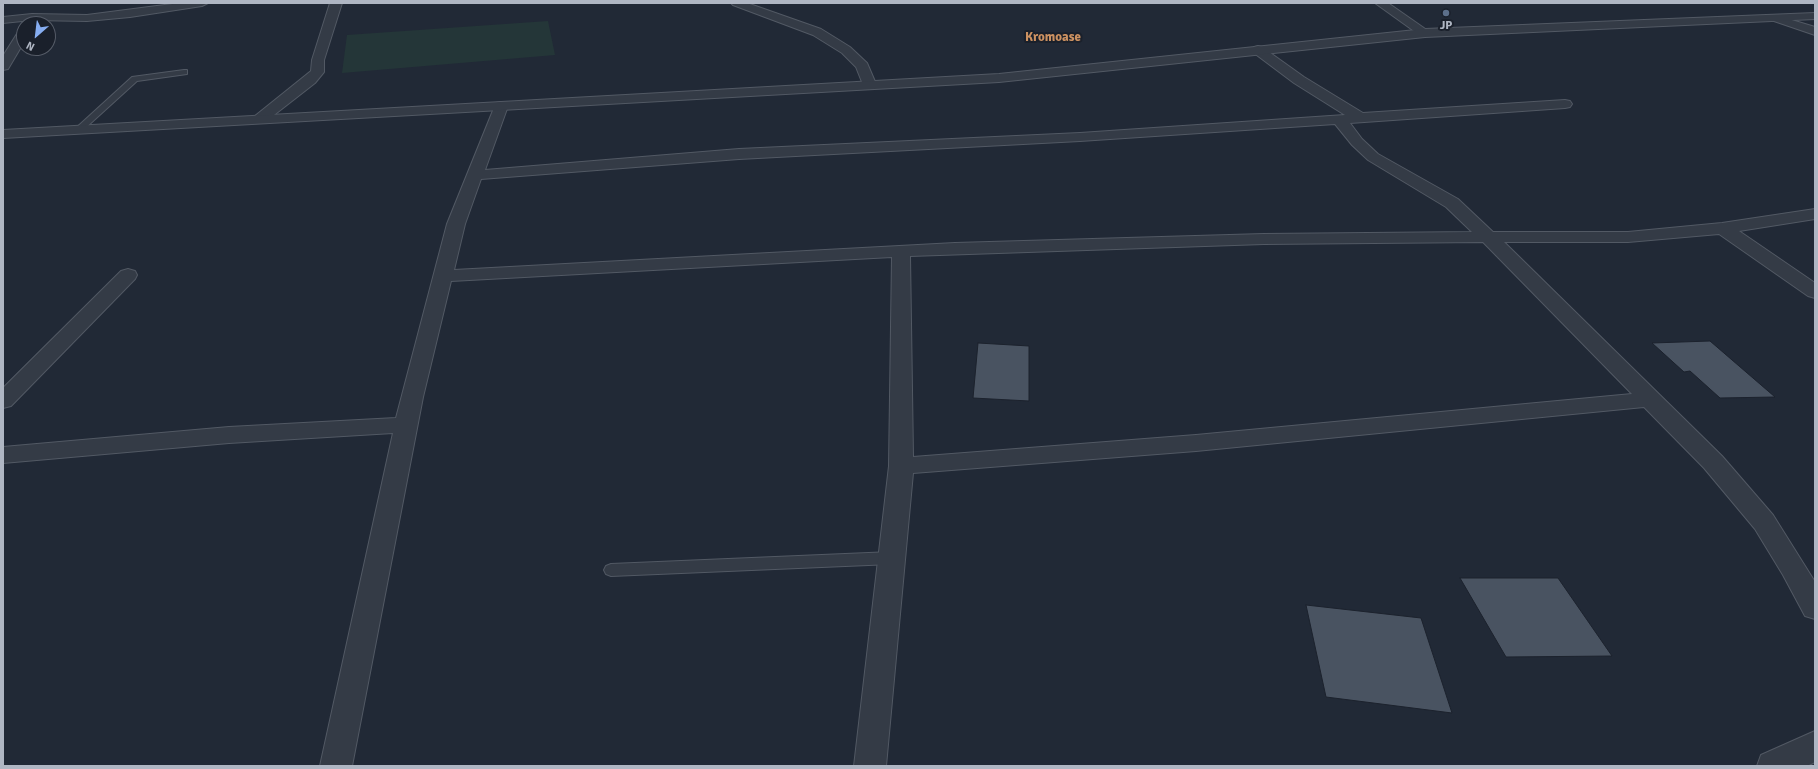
<!DOCTYPE html>
<html>
<head>
<meta charset="utf-8">
<style>
  body { margin:0 }
  #map { position:relative; width:1818px; height:769px; overflow:hidden; background:#212936; font-family:Signika,sans-serif }
  canvas { display:block }
  .frame { position:absolute; inset:0; border:4px solid #afb6c3; pointer-events:none }
  .north { position:absolute; left:16px; top:16px; width:40px; height:40px; box-sizing:border-box; background:#1a202b; border:1px solid #565c68; border-radius:50%; rotate:208deg; font-size:11px; font-weight:700; line-height:16px; text-align:center; color:#afb6c3 }
  .north::after { content:''; display:block; margin:auto; width:14px; height:18px; background:#86adf1; clip-path:polygon(50% 0,100% 100%,50% 72%,0 100%) }
</style>
</head>
<body>
<div id="map">
<canvas width="1818" height="769"></canvas>
<div class="frame"></div>
<div class="north">N</div>
</div>
<script>
const context = document.querySelector('canvas').getContext('2d');
context.lineJoin = 'round';
function paint(path, color) {
  context.fillStyle = color;
  context.fill(path, 'evenodd');
}
function poly(rows) {
  const path = new Path2D();
  for (const r of rows) {
    path.moveTo(r[0], r[1]);
    for (let i = 2; i < r.length; i += 2) path.lineTo(r[i], r[i + 1]);
  }
  return path;
}
function stroke(path, color, width, dash) {
  context.strokeStyle = color;
  context.lineWidth = width;
  context.lineCap = dash ? 'butt' : 'round';
  context.setLineDash(dash || []);
  context.stroke(path);
}
function label(font, color, halo, rows, align = 'center') {
  context.font = font + ' Signika,sans-serif';
  context.lineWidth = 4;
  context.setLineDash([]);
  context.textBaseline = 'middle';
  context.strokeStyle = halo;
  context.fillStyle = color;
  for (const [text, x, y, turn = 0] of rows) {
    context.save();
    context.translate(x, y);
    context.rotate((+turn || 0) * Math.PI / 180);
    context.textAlign = isNaN(turn) ? turn : align;
    if (halo) context.strokeText(text, 0, 0);
    context.fillText(text, 0, 0);
    context.restore();
  }
}
paint(poly([
  [548,21,555,55,342,73,347,35]
]), '#243638');
const building = poly([
  [1710,341,1775,397,1720,398,1690,371,1684,372,1652,343,1710,341],
  [978,343,1029,346,1029,401,973,398,978,343],
  [1460,578,1558,578,1612,656,1506,657,1460,578],
  [1306,605,1421,618,1452,713,1326,697,1306,605]
]);
paint(building, '#495361');
stroke(building, '#1c222d', 1);
const service = poly([
  [184,70,187,70,187,74,137,81,82,131,75,129,132,77,184,70],
  [892,552,897,554,899,558,897,562,892,564,611,576,606,574,604,570,606,566,611,564,892,552]
]);
const minor = poly([
  [180,3,208,3,202,6,130,17,87,21,32,20,3,23,3,17,32,14,87,15,180,3],
  [330,3,342,3,324,60,324,72,315,83,265,122,255,122,253,119,255,116,311,71,312,60,330,3],
  [731,3,747,3,821,29,850,47,867,63,876,84,874,87,869,88,864,87,856,67,842,53,813,35,733,5,731,3],
  [1375,3,1388,3,1431,33,1429,36,1421,36,1375,3],
  [1775,15,1815,27,1815,35,1771,20,1769,18,1771,16,1775,15],
  [24,28,24,42,8,69,3,70,3,56,20,29,24,28],
  [1258,46,1262,47,1304,77,1363,113,1565,100,1570,101,1572,104,1570,107,1565,108,1350,123,1362,139,1378,154,1458,199,1493,232,1628,232,1722,223,1815,209,1815,219,1739,231,1815,283,1815,298,1808,296,1719,234,1628,242,1504,242,1722,456,1773,515,1815,582,1815,619,1805,616,1783,575,1755,529,1704,468,1644,407,1196,451,913,473,886,766,854,766,889,466,892,257,451,281,423,397,352,766,320,766,393,433,229,443,3,463,3,447,229,427,396,418,447,224,496,103,501,102,506,103,508,106,485,170,739,149,1080,133,1345,115,1294,83,1254,53,1252,50,1254,47,1258,46],
  [1335,124,1352,145,1368,160,1446,207,1472,232,1264,234,955,243,454,270,465,224,481,179,739,159,1080,141,1335,124],
  [1483,242,1632,394,1196,435,913,457,910,256,1264,244,1483,242],
  [128,269,135,271,137,275,135,279,11,406,3,408,3,388,121,271,128,269],
  [1815,731,1815,762,1807,766,1757,766,1761,755,1815,731]
]);
const tertiary = poly([
  [1815,13,1815,19,1425,37,999,82,3,138,3,130,999,74,1425,29,1815,13]
]);
stroke(service, '#525964', 2);
stroke(minor, '#525964', 2);
stroke(tertiary, '#525964', 2);
paint(service, '#343b46');
paint(minor, '#343b46');
paint(tertiary, '#343b46');
for (const [x, y, r, color] of [
  [1446,13,4,"#5c6f8a"]
]) {
  const dot = new Path2D();
  dot.arc(x, y, r, 0, 2 * Math.PI);
  context.fillStyle = color;
  context.fill(dot);
  stroke(dot, '#1a202b', 1.5);
}
label('bold 12px', '#afb6c3', '#1a202b', [
  ["JP",1446,26]
]);
label('bold 13px', '#cc9161', '#1a202b', [
  ["Kromoase",1053,38]
]);
</script>
</body>
</html>
